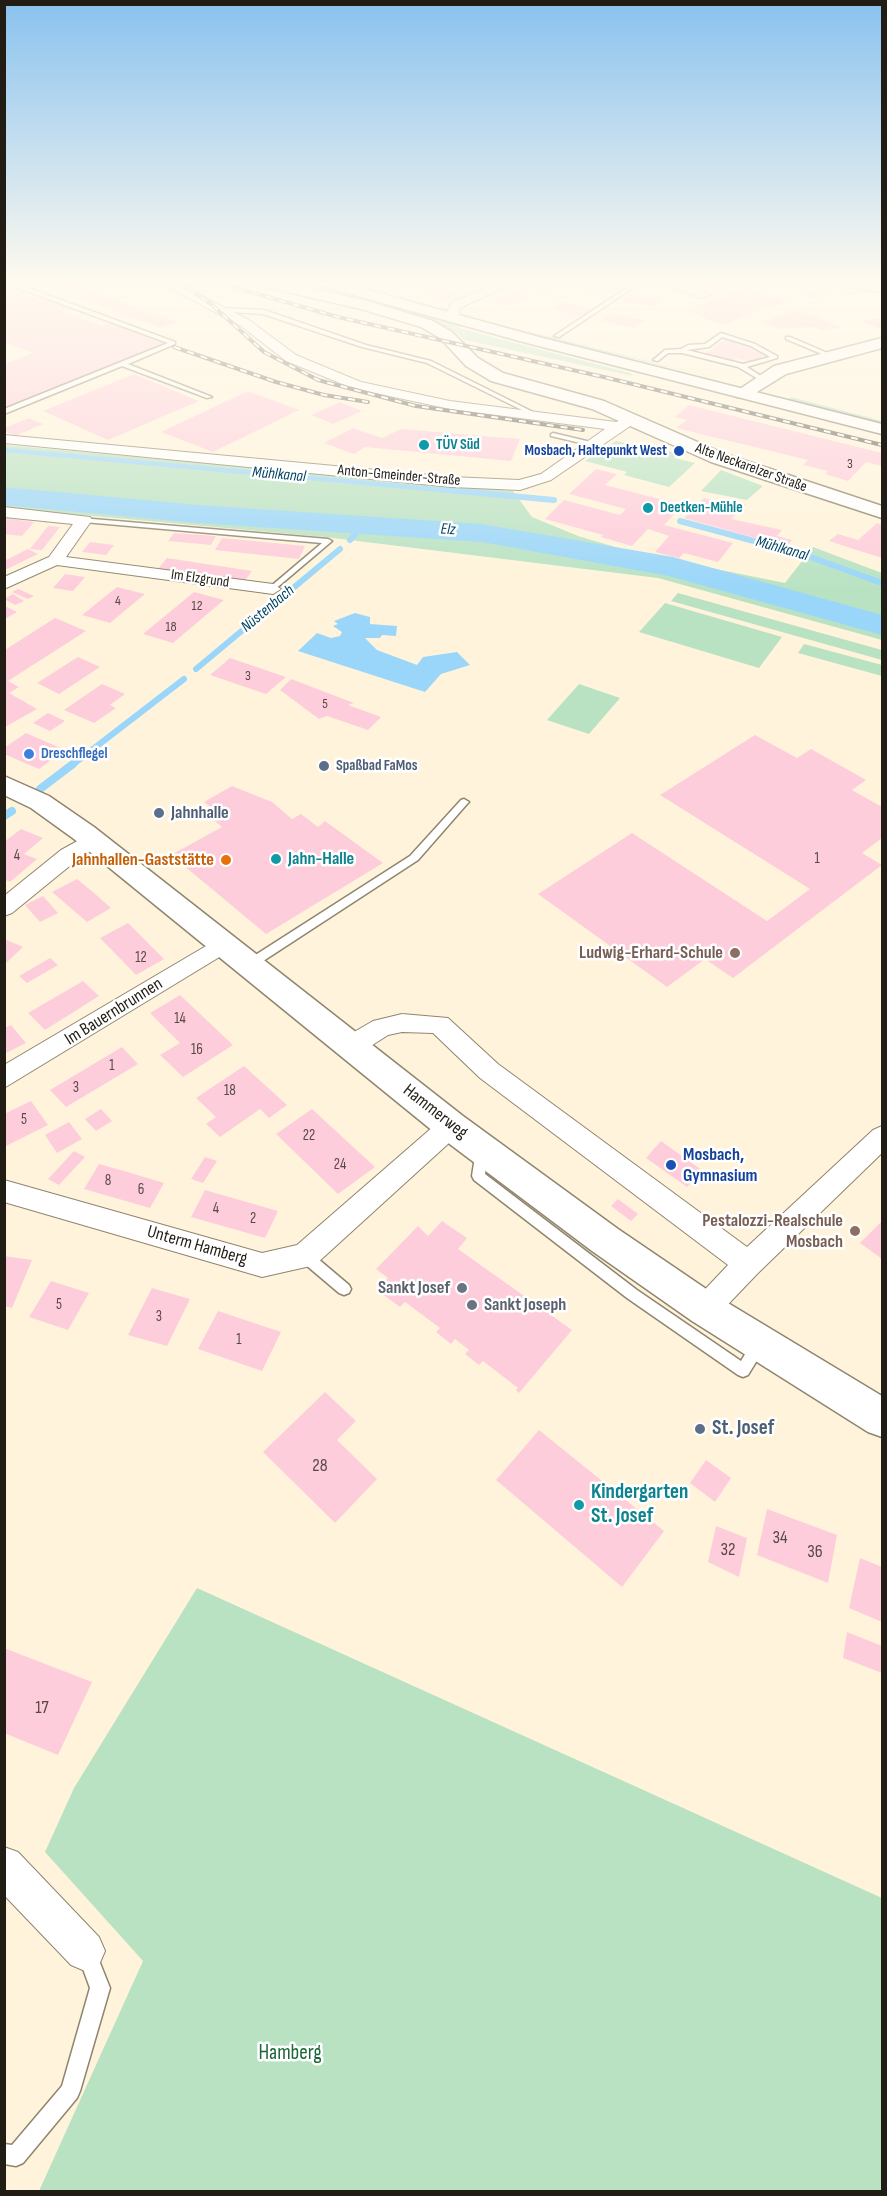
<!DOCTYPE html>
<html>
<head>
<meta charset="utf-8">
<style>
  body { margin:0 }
  #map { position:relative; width:887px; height:2196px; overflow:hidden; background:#fff4db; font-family:"Sofia Sans Condensed",sans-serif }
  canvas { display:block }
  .frame { position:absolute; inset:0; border:6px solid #211d14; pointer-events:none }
</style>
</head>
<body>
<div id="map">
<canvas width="887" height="2196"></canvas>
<div class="frame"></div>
</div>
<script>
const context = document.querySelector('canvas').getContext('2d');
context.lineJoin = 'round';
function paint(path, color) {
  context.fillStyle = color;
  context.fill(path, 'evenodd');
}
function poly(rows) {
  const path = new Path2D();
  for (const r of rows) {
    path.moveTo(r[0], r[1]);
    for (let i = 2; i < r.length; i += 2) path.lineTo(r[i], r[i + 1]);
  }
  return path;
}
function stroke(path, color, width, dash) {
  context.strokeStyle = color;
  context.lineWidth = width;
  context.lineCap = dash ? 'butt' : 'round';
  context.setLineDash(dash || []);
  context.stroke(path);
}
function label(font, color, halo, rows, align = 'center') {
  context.font = font + ' "Sofia Sans Condensed",sans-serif';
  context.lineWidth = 5;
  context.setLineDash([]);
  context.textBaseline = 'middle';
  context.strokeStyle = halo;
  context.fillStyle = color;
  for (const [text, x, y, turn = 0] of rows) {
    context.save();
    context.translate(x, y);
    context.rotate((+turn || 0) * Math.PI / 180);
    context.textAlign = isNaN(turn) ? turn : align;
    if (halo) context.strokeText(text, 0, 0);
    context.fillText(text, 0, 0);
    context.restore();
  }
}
paint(poly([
  [273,281,306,281,461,325,458,328,630,373,633,376,465,340,453,330,419,316],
  [482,320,720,379,478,322],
  [791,397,882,421,882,424,788,400],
  [616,441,668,451,678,454,674,458,695,463,669,487,624,475,627,472,585,461],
  [5,445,513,491,532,517,578,536,632,552,785,583,813,547,882,573,882,640,658,578,325,537,5,508],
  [721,470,763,486,747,500,701,491],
  [678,593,882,650,882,660,671,601],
  [665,603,782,637,759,668,639,632],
  [804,644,882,665,882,676,798,653],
  [579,684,620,698,589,734,547,720],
  [197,1588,882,1898,882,2191,39,2191,143,1961,45,1852,74,1788]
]), '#b9e2c3');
paint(poly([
  [355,613,370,617,370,624,397,626,396,636,382,635,380,638,365,638,377,650,417,665,423,657,457,652,470,665,441,674,425,692,298,651,317,633,331,638,340,636,342,632,333,626,338,624,334,621]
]), '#9ad6f9');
stroke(poly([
  [4,450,464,492]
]), '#9ad6f9', 4.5);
stroke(poly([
  [447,490,554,500],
  [680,521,802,554,882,583],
  [350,540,363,526],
  [196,669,340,549],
  [71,766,184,679]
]), '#9ad6f9', 6);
stroke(poly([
  [40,789,73,764],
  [4,816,12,811]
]), '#9ad6f9', 8);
paint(poly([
  [4,487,198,505,482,524,673,557,882,615,882,635,669,576,482,542,198,523,4,505,4,487]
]), '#9ad6f9');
paint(poly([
  [32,281,63,281,178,322,162,328],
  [537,281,567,281,571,283,545,292,526,285],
  [692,281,719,281,733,285,717,293,687,284],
  [800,281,821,281,861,289,854,296,828,291,820,299,797,295,803,289,817,292,822,288],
  [589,284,615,289,607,296,580,291],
  [435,286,465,295,449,302,419,293],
  [4,288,68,308,61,311,102,326,109,323,164,343,5,408,5,364,33,353,4,342],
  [747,288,786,302,722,325,685,310],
  [514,291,530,296,507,306,491,301],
  [631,294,661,300,654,307,623,301],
  [560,302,591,309,580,316,549,309],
  [797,310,841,327,825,331,813,327,781,329,763,322],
  [612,313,644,320,633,328,600,320],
  [877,318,882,321,882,330,862,321],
  [725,339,736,342,765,354,755,363,736,358,726,366,699,359],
  [134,374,199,401,108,440,43,411],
  [248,391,299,410,213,452,161,432],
  [340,402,362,411,333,424,311,415],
  [689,405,882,453,882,466,866,462,848,481,825,474,828,471,803,465,808,460,676,428,687,420,675,417],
  [29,418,43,424,15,436,4,431,4,428],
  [353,428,382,438,401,429,520,439,511,461,365,447,354,454,324,443],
  [596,469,617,474,605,485,675,503,671,507,679,509,664,525,733,543,718,562,684,553,679,558,655,552,669,536,648,529,632,546,601,537,603,535,545,519,564,500,620,515,626,509,569,494],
  [704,498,720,502,724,498,746,504,731,519,782,530,777,536,792,540,789,544,773,539,770,542,684,518],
  [4,518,34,522,22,536,4,534],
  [877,523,882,525,882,558,829,541,838,534,858,540],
  [48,526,60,527,42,550,30,549],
  [174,533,216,536,211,545,168,541],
  [222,538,264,542,305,546,299,559,215,550],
  [90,542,114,545,106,555,82,552],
  [28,549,38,554,7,569,4,568,4,561],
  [167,558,252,571,243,583,157,570],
  [65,574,85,577,73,591,53,588],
  [117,587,145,594,110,623,82,615],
  [18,589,34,596,28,599,12,592],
  [194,592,224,600,173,643,143,634],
  [13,594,24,601,15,605,4,599],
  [5,606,17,612,5,619],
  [55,618,86,631,8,681,19,687,9,693,37,709,5,727,5,650],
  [78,657,100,667,59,694,37,683],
  [230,658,286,677,266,694,210,675],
  [291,679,354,703,348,705,381,717,368,730,327,716,319,719,280,690],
  [102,684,125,694,110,705,116,708,94,723,64,710],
  [48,713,65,721,50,731,33,723],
  [26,733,65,750,39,769,4,754,4,748],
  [755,735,797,758,811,749,866,780,852,790,882,807,882,838,862,853,882,865,733,978,705,959,667,987,538,894,632,833,767,921,810,889,660,795],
  [232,786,272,802,292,819,301,814,318,827,325,821,383,863,266,934,171,855,222,827,210,817,218,813,204,802],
  [21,829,43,838,24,854,37,859,10,882,4,879,4,842],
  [77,879,94,893,111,908,87,922,52,892],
  [43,896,58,913,40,922,25,905],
  [128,923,164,959,136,975,100,938],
  [4,939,23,947,4,965],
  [50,958,58,965,27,983,19,976],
  [83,981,99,996,45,1030,28,1013],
  [180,995,233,1045,183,1077,160,1055,180,1043,150,1013],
  [11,1025,26,1043,4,1054,4,1028],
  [122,1047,138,1064,66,1107,50,1090],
  [244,1066,287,1105,269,1118,260,1109,220,1137,206,1124,216,1117,196,1098],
  [31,1101,48,1125,4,1147,4,1114],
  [101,1109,112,1121,96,1131,85,1119],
  [312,1109,375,1167,338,1194,276,1134],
  [69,1122,82,1139,57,1153,45,1135],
  [661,1141,703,1171,687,1187,646,1158],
  [74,1151,85,1157,59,1185,48,1179],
  [205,1157,217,1161,203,1183,191,1179],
  [99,1164,131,1173,164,1183,150,1208,84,1189],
  [205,1190,278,1211,265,1238,191,1217],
  [618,1199,638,1214,631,1221,611,1206],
  [442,1221,467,1238,458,1249,572,1330,519,1393,516,1390,518,1388,483,1361,479,1365,465,1354,469,1350,455,1339,451,1344,436,1332,440,1328,405,1302,400,1307,377,1290,388,1278,376,1269,418,1226,428,1236],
  [882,1221,882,1259,860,1243],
  [4,1256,32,1260,12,1308,4,1306],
  [51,1281,89,1293,68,1330,29,1317],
  [152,1288,190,1299,167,1346,128,1335],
  [218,1311,281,1332,262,1371,198,1349],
  [325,1392,356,1421,337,1440,377,1479,335,1523,263,1452],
  [539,1430,664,1531,622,1587,496,1480],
  [706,1460,731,1478,715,1502,690,1483],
  [767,1509,837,1535,828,1583,757,1555],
  [716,1526,747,1538,739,1577,708,1562],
  [860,1558,882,1567,882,1622,849,1608],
  [847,1632,882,1646,882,1673,843,1658],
  [4,1648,92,1682,58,1755,4,1733]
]), '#fecddb');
const lane = poly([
  [4,281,10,281,175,342,175,344,128,364,212,397,207,398,122,366,4,414,4,409,168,343,4,283,4,281],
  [631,285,633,288,559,337,554,336,631,285],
  [218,308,264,310,366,345,431,361,543,417,538,418,427,363,362,347,263,314,216,311,218,308],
  [721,333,755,344,777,356,777,358,747,367,764,378,764,380,760,380,738,367,682,353,668,353,658,361,653,360,665,350,681,349,688,345,705,344,721,333],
  [722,337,751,346,770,357,743,364,687,350,709,347,722,337],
  [786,337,790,337,834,356,829,357,786,339,786,337],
  [553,433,595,443,596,444,593,446,551,436,551,434,553,433],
  [81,518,328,539,332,541,273,591,269,589,270,587,322,543,84,522,80,520,81,518],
  [464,799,469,802,467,804,418,860,254,967,246,967,245,964,246,961,410,856,461,800,464,799],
  [482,1145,486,1146,488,1150,485,1174,637,1290,741,1361,754,1339,759,1338,764,1339,766,1344,764,1349,748,1375,743,1377,738,1375,627,1298,474,1180,472,1176,476,1150,478,1146,482,1145],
  [305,1250,310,1252,349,1285,351,1289,349,1293,344,1295,339,1293,300,1260,298,1256,300,1252,305,1250],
  [87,1946,94,1948,110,1988,80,2091,77,2098,23,2163,16,2166,4,2164,4,2144,12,2145,62,2086,90,1988,78,1955,80,1948,87,1946]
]);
const street = poly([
  [157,281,172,281,249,320,296,355,361,382,450,401,616,422,632,416,639,420,551,480,520,490,452,487,4,443,4,435,452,477,519,480,541,474,605,429,450,409,352,388,286,361,241,326,157,281],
  [501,281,517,281,460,308,458,322,450,322,446,314,451,303,501,281],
  [656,281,674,281,711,295,701,298,656,281],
  [4,507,90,517,92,520,66,557,273,584,281,589,273,594,57,565,4,589,4,577,49,557,73,524,4,517,4,507],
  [92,833,99,835,103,840,99,845,77,860,12,913,4,916,4,896,61,850,92,833],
  [223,936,231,938,234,944,231,950,4,1088,4,1065,223,936],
  [402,1014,448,1018,498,1064,747,1247,873,1130,882,1126,882,1153,758,1273,715,1318,705,1322,695,1318,690,1309,695,1300,728,1265,480,1078,433,1033,402,1032,388,1035,360,1053,351,1055,342,1053,339,1046,342,1039,373,1021,402,1014],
  [451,1116,460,1119,464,1126,460,1133,315,1265,262,1277,4,1202,4,1180,262,1253,297,1245,442,1119,451,1116],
  [4,1847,18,1852,99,1937,105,1951,99,1965,85,1971,71,1965,4,1895,4,1847]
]);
const secondary = poly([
  [250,281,278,281,371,302,433,321,452,332,478,358,503,373,604,401,725,454,882,506,882,518,711,462,592,409,491,381,466,366,440,338,421,327,361,309,252,284,250,281],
  [836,281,882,283,882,292,843,286,836,281],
  [882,338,882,348,786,374,749,397,737,397,734,393,774,366,882,338],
  [4,776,49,796,94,827,463,1116,618,1229,718,1297,882,1396,882,1437,868,1432,692,1321,592,1251,439,1136,74,839,31,808,4,795,4,776]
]);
const primary = poly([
  [312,281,336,281,539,337,882,424,882,434,527,343,314,284,312,281]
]);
stroke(lane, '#8f856e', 3);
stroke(street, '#8f856e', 2);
stroke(secondary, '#8f856e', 3);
stroke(primary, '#8f856e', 3);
paint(lane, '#fff');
paint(street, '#fff');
paint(secondary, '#fff');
paint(primary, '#fff');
const rail = poly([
  [178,281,210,303,264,352,318,380,416,406,583,430],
  [212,281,338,317,608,378,882,445],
  [174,347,276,382,324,395,368,402]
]);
stroke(rail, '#6c6557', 4);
stroke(rail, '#fff', 2, [7]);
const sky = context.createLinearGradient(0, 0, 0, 589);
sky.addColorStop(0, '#89c2ef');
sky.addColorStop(0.48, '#fffaef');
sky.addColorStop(1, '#fffaef00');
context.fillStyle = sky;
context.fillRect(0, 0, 887, 589);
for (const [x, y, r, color] of [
  [424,445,6,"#0f9aa8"],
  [679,451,6,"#1a4fb4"],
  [648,508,6,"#0f9aa8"],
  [29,754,6,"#3f7fe0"],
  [324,766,6,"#5c6f8a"],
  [159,813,6,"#5c6f8a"],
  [276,859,6,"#0f9aa8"],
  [226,860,6,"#e8710a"],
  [735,953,6,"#8d6e63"],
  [671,1165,6,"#1a4fb4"],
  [855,1231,6,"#8d6e63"],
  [462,1288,6,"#6b7280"],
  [472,1305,6,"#6b7280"],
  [700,1429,6,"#5c6f8a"],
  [579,1505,6,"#0f9aa8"]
]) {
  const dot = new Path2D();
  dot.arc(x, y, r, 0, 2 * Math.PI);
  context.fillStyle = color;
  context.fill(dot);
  stroke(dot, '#fff', 2);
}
label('14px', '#584946', null, [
  ["3",850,464],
  ["4",118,601],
  ["12",197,606],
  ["18",171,627],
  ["3",248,676],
  ["5",325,704]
]);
label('bold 15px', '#0d838f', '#fff', [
  ["TÜV Süd",436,445],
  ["Deetken-Mühle",660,508]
], 'left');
label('bold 15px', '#164399', '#fff', [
  ["Mosbach, Haltepunkt West",667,451]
], 'right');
label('15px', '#211d14', '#fff', [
  ["Alte Neckarelzer Straße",751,468,20],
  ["Anton-Gmeinder-Straße",399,476,5],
  ["Im Elzgrund",200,579,8]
]);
label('bold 15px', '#366cbe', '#fff', [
  ["Dreschflegel",41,754]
], 'left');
label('bold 15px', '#4e5e75', '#fff', [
  ["Spaßbad FaMos",336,766]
], 'left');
label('15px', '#584946', null, [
  ["4",17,856],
  ["1",817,859],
  ["12",141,958],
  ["14",180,1019],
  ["16",197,1050],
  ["1",112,1066],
  ["3",76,1088],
  ["18",230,1091],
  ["5",24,1120],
  ["22",309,1136],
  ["24",340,1165],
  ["8",108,1181],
  ["6",141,1190],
  ["4",216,1209],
  ["2",253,1219],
  ["5",59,1305],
  ["3",159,1317],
  ["1",239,1340]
]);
label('italic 16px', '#014461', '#fff', [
  ["Mühlkanal",279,475,5],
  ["Elz",448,530,4],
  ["Mühlkanal",782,549,16],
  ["Nüstenbach",268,609,-40]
]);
label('bold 18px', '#4e5e75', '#fff', [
  ["Jahnhalle",171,813]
], 'left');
label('bold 18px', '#0d838f', '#fff', [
  ["Jahn-Halle",288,859]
], 'left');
label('bold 18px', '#c56008', '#fff', [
  ["Jahnhallen-Gaststätte",214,860]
], 'right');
label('bold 18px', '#785e54', '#fff', [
  ["Ludwig-Erhard-Schule",723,953],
  ["Pestalozzi-Realschule",843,1221],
  ["Mosbach",843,1242]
], 'right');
label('18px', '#211d14', '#fff', [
  ["Im Bauernbrunnen",114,1012,-32],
  ["Hammerweg",435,1112,38],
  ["Unterm Hamberg",197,1246,16]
]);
label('bold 18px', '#164399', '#fff', [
  ["Mosbach,",683,1155],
  ["Gymnasium",683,1176]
], 'left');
label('bold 18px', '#5b616d', '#fff', [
  ["Sankt Josef",450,1288],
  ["Sankt Joseph",484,1305,"left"]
], 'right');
label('18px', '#584946', null, [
  ["28",320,1466],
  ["34",780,1538],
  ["32",728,1550],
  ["36",815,1552],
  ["17",42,1708]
]);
label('bold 21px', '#4e5e75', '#fff', [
  ["St. Josef",712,1429]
], 'left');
label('bold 21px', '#0d838f', '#fff', [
  ["Kindergarten",591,1493],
  ["St. Josef",591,1517]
], 'left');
label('21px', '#1b6538', '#fff', [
  ["Hamberg",290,2054]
]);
</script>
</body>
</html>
